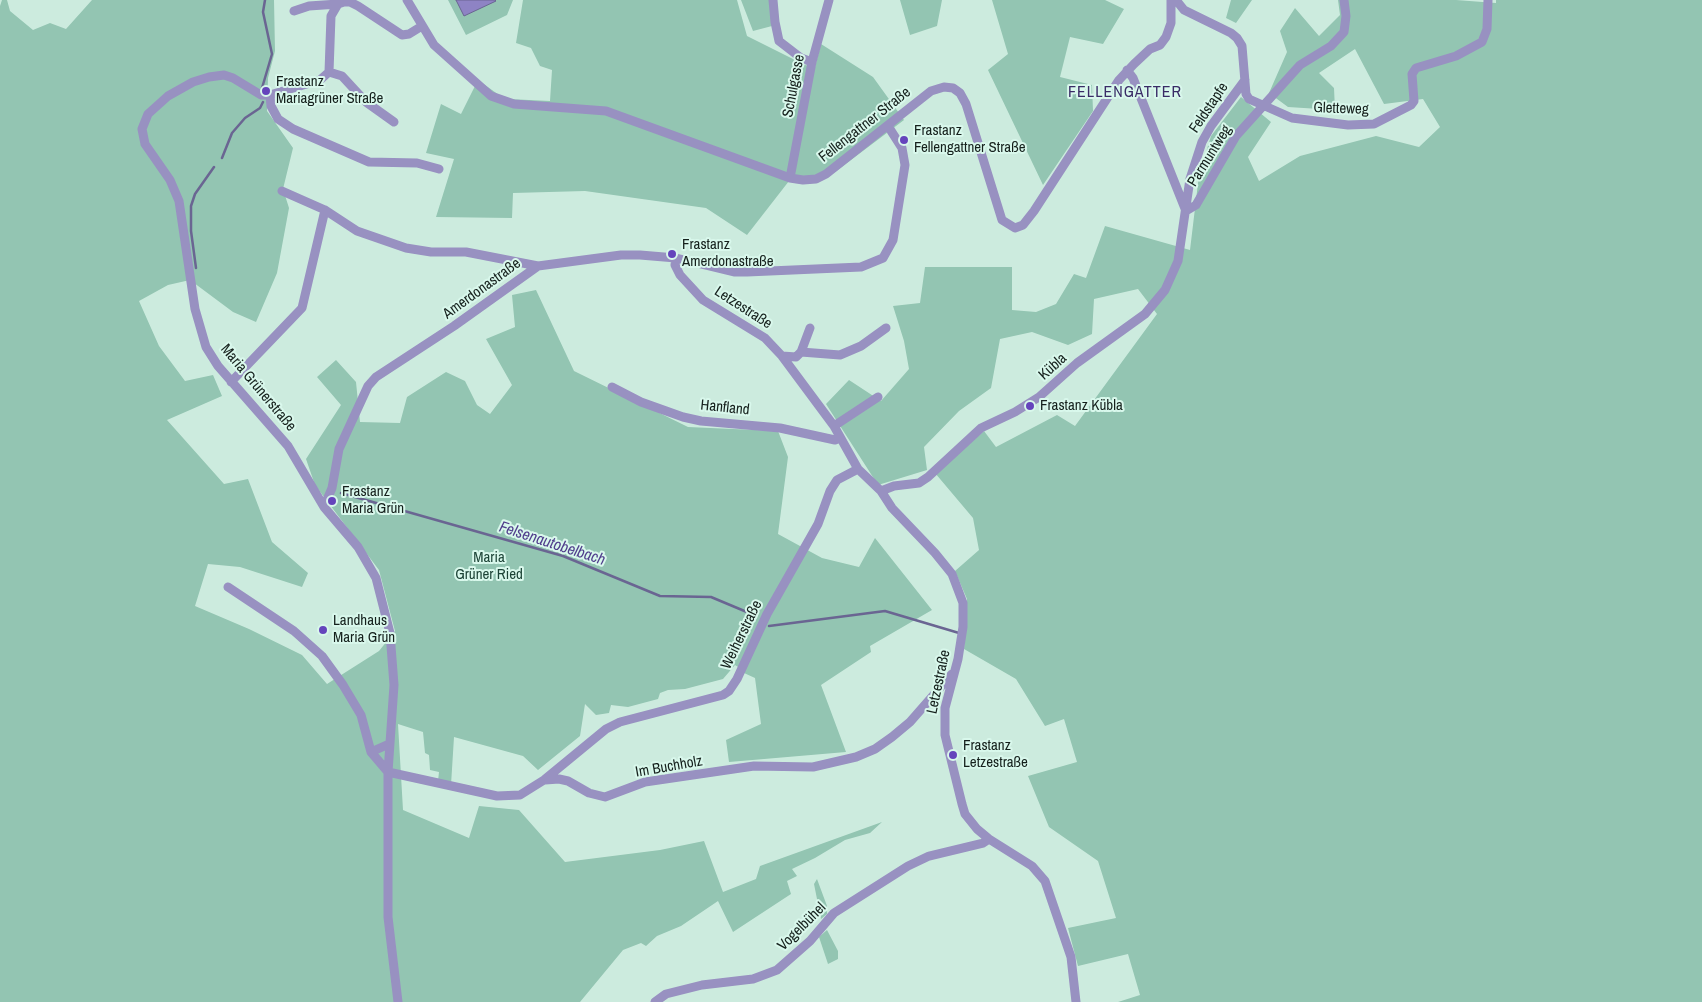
<!DOCTYPE html>
<html>
<head>
<meta charset="utf-8">
<style>
  body { margin:0 }
  canvas { display:block; background:#ccebde }
</style>
</head>
<body>
<canvas width="1702" height="1002"></canvas>
<script>
const context = document.querySelector('canvas').getContext('2d');
context.lineJoin = 'round';
function paint(path, color) {
  context.fillStyle = color;
  context.fill(path, 'evenodd');
}
function poly(rows) {
  const path = new Path2D();
  for (const r of rows) {
    path.moveTo(r[0], r[1]);
    for (let i = 2; i < r.length; i += 2) path.lineTo(r[i], r[i + 1]);
  }
  return path;
}
function stroke(path, color, width, dash) {
  context.strokeStyle = color;
  context.lineWidth = width;
  context.lineCap = dash ? 'butt' : 'round';
  context.setLineDash(dash || []);
  context.stroke(path);
}
function label(font, color, halo, rows, align = 'center') {
  context.font = font + ' "Archivo Narrow",sans-serif';
  context.lineWidth = 4;
  context.setLineDash([]);
  context.textBaseline = 'middle';
  context.strokeStyle = halo;
  context.fillStyle = color;
  for (const [text, x, y, turn = 0] of rows) {
    context.save();
    context.translate(x, y);
    context.rotate((+turn || 0) * Math.PI / 180);
    context.textAlign = isNaN(turn) ? turn : align;
    if (halo) context.strokeText(text, 0, 0);
    context.fillText(text, 0, 0);
    context.restore();
  }
}
paint(poly([
  [2,0,7,0,10,11,33,30,50,23,66,29,92,0,274,0,275,51,268,78,267,111,293,148,283,189,289,208,277,273,256,322,233,312,190,280,168,285,139,301,159,346,185,381,213,375,222,396,167,420,224,484,248,479,272,542,308,573,302,587,240,567,208,564,195,606,249,629,302,655,327,684,379,651,395,631,379,570,315,485,306,459,341,405,317,377,336,360,356,382,360,422,400,423,407,397,446,372,465,381,477,405,490,414,512,385,486,339,515,327,512,295,536,290,574,371,688,427,778,431,788,457,778,534,822,558,859,567,875,538,932,610,870,646,871,652,821,685,846,752,729,762,726,740,761,724,755,678,744,673,743,670,735,665,723,679,685,689,668,690,660,693,658,699,628,707,611,705,609,713,596,715,585,704,580,736,538,770,523,756,454,737,451,785,438,781,439,772,430,770,429,755,425,753,423,732,398,724,403,810,469,838,479,806,519,810,565,862,660,850,704,841,723,892,756,879,760,866,882,822,870,833,845,840,815,858,792,869,797,876,787,881,791,894,733,932,718,901,681,926,657,936,646,946,641,943,623,950,580,1002,0,1002,0,6],
  [448,0,513,0,507,15,466,35],
  [523,0,737,0,747,36,805,65,815,67,821,44,873,77,904,120,835,172,789,181,747,235,706,208,585,191,513,193,512,218,436,217,454,159,426,153,441,104,461,114,478,80,499,95,508,99,550,101,552,70,540,66,531,48,516,43],
  [741,0,769,0,772,26,753,31],
  [900,0,942,0,937,26,910,35],
  [992,0,1105,0,1124,9,1103,44,1070,37,1060,77,1092,85,1093,111,1043,185,988,70,1008,54],
  [1231,0,1252,0,1236,23,1226,18],
  [1338,0,1456,0,1496,3,1496,0,1702,0,1702,1002,1118,1002,1140,995,1128,954,1078,966,1068,928,1116,918,1098,861,1049,827,1028,776,1077,762,1064,719,1045,726,1016,679,964,649,967,599,955,571,979,550,973,518,935,473,984,431,996,447,1057,415,1075,426,1157,314,1138,289,1094,299,1092,334,1068,345,1032,332,1000,339,991,388,959,411,924,447,927,470,878,485,826,404,849,380,881,401,909,369,904,341,893,306,920,303,925,267,1012,267,1012,310,1036,312,1056,304,1074,274,1086,278,1105,226,1190,250,1199,175,1211,136,1241,97,1271,122,1248,157,1259,181,1300,156,1376,136,1419,147,1440,127,1423,99,1384,104,1355,49,1319,73,1334,88,1335,110,1288,107,1269,93,1287,52,1280,31,1295,8,1319,36,1340,15],
  [817,879,827,906,827,914,821,919,814,884],
  [827,930,838,951,838,959,828,964,819,937]
]), '#93c5b2');
const water = poly([
  [456,0,495,0,496,1,464,16,456,0]
]);
paint(water, '#8e83c4');
stroke(water, '#6a6592', 1);
stroke(poly([
  [262,88,272,54,263,12,265,0],
  [222,158,232,133,245,118,260,108,263,102],
  [196,268,191,231,191,206,195,194,214,167],
  [341,493,563,556,660,596,711,597,754,615],
  [769,626,885,611,959,633]
]), '#6a6592', 2.5);
stroke(poly([
  [407,0,434,45,491,96,514,104,606,111,790,178,803,180,816,179,826,174,931,91,944,87,953,88,960,93,966,104,1002,220,1015,228,1023,225,1034,211,1119,80,1134,64,1150,49,1160,45,1166,37,1171,23,1171,0],
  [773,0,775,22,779,41,801,58,812,62],
  [1176,0,1184,10,1231,33,1237,38,1242,46,1246,94,1249,99,1292,118,1348,125,1374,124,1411,105,1414,101,1412,74,1416,68,1456,56,1482,42,1487,29,1488,0],
  [294,11,309,6,338,4],
  [1127,70,1133,78,1186,211],
  [329,72,342,76,366,102,394,122],
  [270,95,271,106,278,119,293,129,369,162,417,163,439,169],
  [790,178,812,62,829,0],
  [282,191,325,210,357,231,406,248,431,252,466,252,538,266],
  [1186,211,1196,205,1236,136,1300,65,1331,46,1344,32,1346,16,1344,0],
  [676,258,675,265,680,275,703,300,765,338,782,356,834,426,858,469,881,491,892,508,935,553,952,574,963,603,963,627,958,659,945,708,945,735,962,804,965,814,977,829,989,839,1032,866,1045,881,1071,957,1076,1002],
  [801,352,810,328],
  [782,356,796,357,801,352,840,355,861,346,886,328],
  [231,382,302,308,325,210],
  [612,387,641,402,683,417,701,421,780,428,835,440,840,438],
  [834,426,878,397],
  [881,491,894,486,919,483,928,477,981,428,1015,412,1039,397,1077,363,1145,314,1165,290,1178,261,1190,179,1202,142,1211,126,1245,80],
  [324,507,332,488,339,449,368,386,376,377,454,326,538,266,621,255,640,255,676,258,734,272,747,272,861,267,883,258,893,240,905,165,902,148,888,126],
  [228,587,294,631,322,656,343,685,361,715,371,752,388,772],
  [371,752,389,744],
  [388,772,394,685,390,633,376,578,358,547,324,507,288,446,218,366,206,347,195,309,179,201,170,180,145,144,142,129,148,114,168,96,193,82,209,77,224,75,233,78,261,95,270,95,320,80,329,72,331,16,338,4,344,2,350,2,358,6,402,35,409,34,422,26],
  [545,780,559,779,568,781,589,793,605,797,645,782,754,766,813,767,856,757,875,749,892,737,910,722,952,674],
  [398,1002,388,917,388,772,497,796,520,795,544,780,606,729,620,722,723,695,729,691,737,679,767,614,818,524,830,491,837,480,858,469],
  [655,1002,666,994,702,985,753,979,777,970,810,941,834,913,908,866,929,856,983,843,989,839]
]), '#9891c1', 9);
for (const [x, y, r, color] of [
  [266,91,5,"#6544bc"],
  [904,140,5,"#6544bc"],
  [672,254,5,"#6544bc"],
  [1030,406,5,"#6544bc"],
  [332,501,5,"#6544bc"],
  [323,630,5,"#6544bc"],
  [953,755,5,"#6544bc"]
]) {
  const dot = new Path2D();
  dot.arc(x, y, r, 0, 2 * Math.PI);
  context.fillStyle = color;
  context.fill(dot);
  stroke(dot, '#d9f8ec', 2);
}
label('15px', '#15201c', '#d9f8ec', [
  ["Frastanz",276,82],
  ["Mariagrüner Straße",276,99],
  ["Frastanz",914,131],
  ["Fellengattner Straße",914,148],
  ["Frastanz",682,245],
  ["Amerdonastraße",682,262],
  ["Frastanz Kübla",1040,406],
  ["Frastanz",342,492],
  ["Maria Grün",342,509],
  ["Landhaus",333,621],
  ["Maria Grün",333,638],
  ["Frastanz",963,746],
  ["Letzestraße",963,763]
], 'left');
label('15px', '#15201c', '#d9f8ec', [
  ["Schulgasse",794,86,-79],
  ["Feldstapfe",1209,108,-56],
  ["Gletteweg",1341,109,2],
  ["Fellengattner Straße",865,125,-38],
  ["Parmuntweg",1210,156,-58],
  ["Amerdonastraße",482,289,-36],
  ["Letzestraße",743,308,33],
  ["Kübla",1053,367,-42],
  ["Maria Grünerstraße",258,388,50],
  ["Hanfland",725,408,6],
  ["Weiherstraße",742,635,-64],
  ["Letzestraße",939,682,-78],
  ["Im Buchholz",669,767,-10],
  ["Vogelbühel",802,927,-45]
]);
label('15px', '#1c4336', '#d9f8ec', [
  ["Maria",489,558],
  ["Grüner Ried",489,575]
]);
context.letterSpacing = '1px';
label('16px', '#392b66', '#d9f8ec', [
  ["FELLENGATTER",1125,93]
]);
context.letterSpacing = '0px';
label('italic 16px', '#503e8c', '#d9f8ec', [
  ["Felsenautobelbach",552,544,18]
]);
</script>
</body>
</html>
